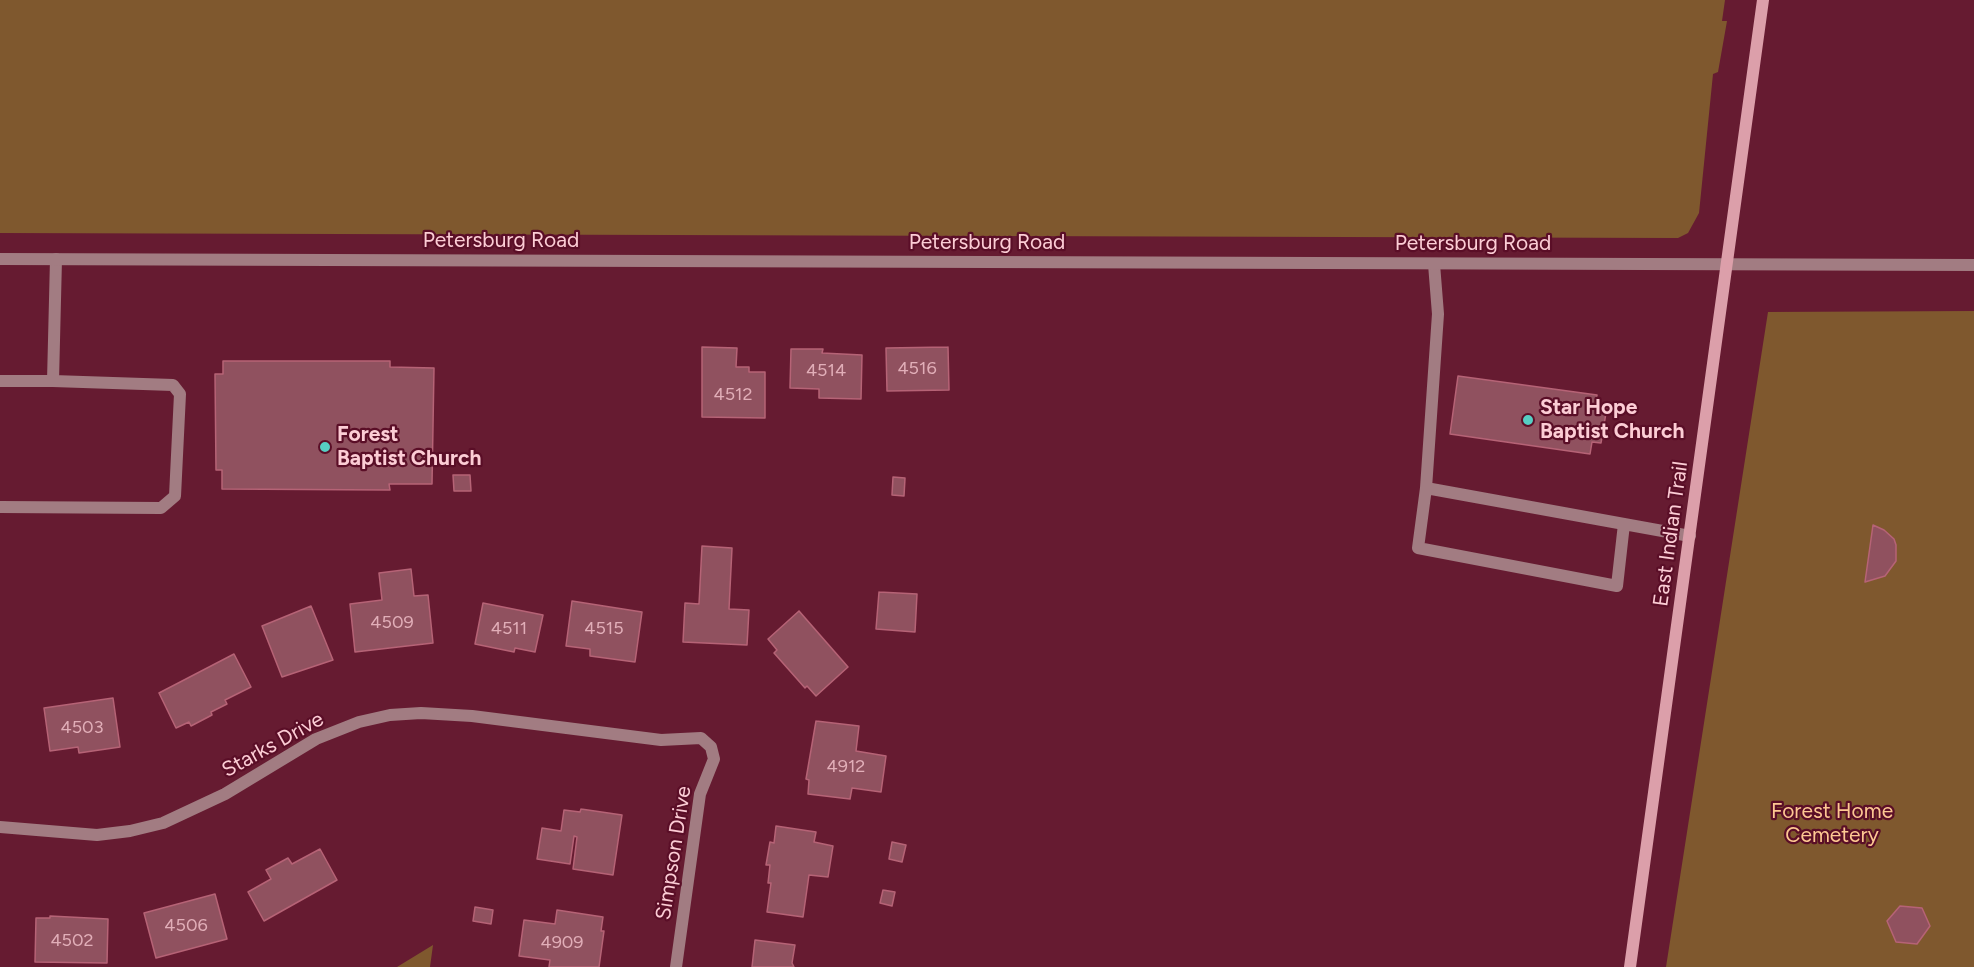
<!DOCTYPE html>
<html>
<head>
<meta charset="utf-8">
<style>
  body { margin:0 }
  canvas { display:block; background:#661b31 }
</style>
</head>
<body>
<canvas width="1974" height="967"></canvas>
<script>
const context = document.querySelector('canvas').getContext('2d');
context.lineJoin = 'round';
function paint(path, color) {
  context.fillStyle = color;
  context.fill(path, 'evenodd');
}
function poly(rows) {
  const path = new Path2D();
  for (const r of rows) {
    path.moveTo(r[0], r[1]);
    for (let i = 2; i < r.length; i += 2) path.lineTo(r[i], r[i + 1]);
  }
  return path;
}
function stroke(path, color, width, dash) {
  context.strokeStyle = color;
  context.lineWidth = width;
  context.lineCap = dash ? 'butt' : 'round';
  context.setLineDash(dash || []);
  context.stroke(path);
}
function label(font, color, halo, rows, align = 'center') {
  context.font = font + ' Figtree,sans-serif';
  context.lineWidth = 4.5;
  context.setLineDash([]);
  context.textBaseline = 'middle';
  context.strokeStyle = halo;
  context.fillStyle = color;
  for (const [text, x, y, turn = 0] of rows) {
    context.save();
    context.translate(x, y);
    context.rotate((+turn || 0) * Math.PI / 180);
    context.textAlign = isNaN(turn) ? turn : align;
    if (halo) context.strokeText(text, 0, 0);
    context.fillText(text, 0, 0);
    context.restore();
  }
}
paint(poly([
  [0,0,1725,0,1722,21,1727,21,1718,72,1713,74,1699,213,1688,233,1678,238,0,233],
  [1974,311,1974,967,1666,967,1768,312],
  [433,945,430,967,397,967]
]), '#7f582e');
const building = poly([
  [702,347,737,348,736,367,749,367,749,372,765,372,765,418,702,417,702,347],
  [948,347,949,390,887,391,886,348,948,347],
  [791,349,823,349,822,353,862,355,861,399,819,398,819,389,790,388,791,349],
  [223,361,390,361,390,367,434,368,432,484,389,484,390,490,222,489,222,470,216,470,215,374,223,374,223,361],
  [1458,376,1597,395,1595,405,1607,407,1601,443,1592,442,1590,454,1450,434,1458,376],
  [453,475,470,475,471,491,454,491,453,475],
  [893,477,905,478,904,496,892,495,893,477],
  [1873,525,1884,530,1894,539,1896,545,1896,561,1885,576,1865,582,1873,525],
  [702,546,732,548,729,609,749,610,747,645,683,642,685,603,699,604,702,546],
  [411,569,414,596,428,595,433,643,355,652,350,604,382,600,379,573,411,569],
  [879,592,917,594,915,632,876,629,879,592],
  [572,601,642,612,635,662,590,656,590,649,566,646,572,601],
  [483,603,543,615,535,652,515,648,514,652,475,644,483,603],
  [311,606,333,660,282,677,262,626,311,606],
  [799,611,848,667,816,696,807,686,805,688,774,653,777,650,768,639,799,611],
  [234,654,251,687,225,700,227,704,211,712,212,715,191,726,189,722,176,728,159,693,234,654],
  [113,698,120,747,79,753,78,747,50,751,44,708,113,698],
  [816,721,859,726,856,751,886,756,881,792,852,788,850,799,808,794,809,780,806,779,816,721],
  [581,809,622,815,613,875,573,869,577,837,574,836,570,864,537,859,542,828,561,831,564,810,580,812,581,809],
  [776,826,816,832,814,842,833,846,828,877,809,875,803,917,767,912,771,883,768,883,770,865,766,865,770,842,774,843,776,826],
  [892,842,906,845,902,862,889,859,892,842],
  [320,849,337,880,264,921,248,892,271,879,266,870,288,858,292,864,320,849],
  [883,890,895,892,892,906,880,903,883,890],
  [215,894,227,939,156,958,144,913,215,894],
  [1900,906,1922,908,1930,926,1917,944,1896,942,1887,921,1900,906],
  [475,907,493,910,491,924,473,921,475,907],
  [557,910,603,917,601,931,604,931,599,967,549,967,550,960,519,956,524,920,555,924,557,910],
  [50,916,108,919,107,963,35,962,36,918,50,918,50,916],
  [755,940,795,945,792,963,794,967,752,967,755,940]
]);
paint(building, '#90515f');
stroke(building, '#b66376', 1.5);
stroke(poly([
  [0,381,53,381,56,259],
  [1426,488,1624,524,1617,586,1418,548,1426,488,1438,314,1434,264],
  [0,507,161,508,175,496,180,394,173,385,53,381],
  [1624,524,1690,536]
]), '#a27c82', 12);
stroke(poly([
  [0,259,1974,265],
  [0,827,97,835,130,831,163,823,225,794,316,739,359,722,390,715,421,713,472,716,661,740,701,738,711,747,714,759,700,794,676,967]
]), '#a27c82', 12);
stroke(poly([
  [1630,967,1763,0]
]), '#dc9faa', 12);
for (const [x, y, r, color] of [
  [1528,420,6,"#56cec3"],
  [325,447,6,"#56cec3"]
]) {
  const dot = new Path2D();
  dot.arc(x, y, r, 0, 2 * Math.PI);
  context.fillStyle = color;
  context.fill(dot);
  stroke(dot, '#5a0e27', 2);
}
label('18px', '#e1aeb8', null, [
  ["4516",917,369],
  ["4514",826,371],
  ["4512",733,395],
  ["4509",392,623],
  ["4511",509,629],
  ["4515",604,629],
  ["4503",82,728],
  ["4912",846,767],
  ["4506",186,926],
  ["4502",72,941],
  ["4909",562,943]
]);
label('21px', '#fccdd5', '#5a0e27', [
  ["Petersburg Road",501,241],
  ["Petersburg Road",987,243],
  ["Petersburg Road",1473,244],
  ["East Indian Trail",1671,534,-82],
  ["Starks Drive",273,745,-29],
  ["Simpson Drive",674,853,-81]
]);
label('bold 21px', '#fccdd5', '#5a0e27', [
  ["Star Hope",1540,408],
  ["Baptist Church",1540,432],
  ["Forest",337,435],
  ["Baptist Church",337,459]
], 'left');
label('21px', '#fdc892', '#5a0e27', [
  ["Forest Home",1832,812],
  ["Cemetery",1832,836]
]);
</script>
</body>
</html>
